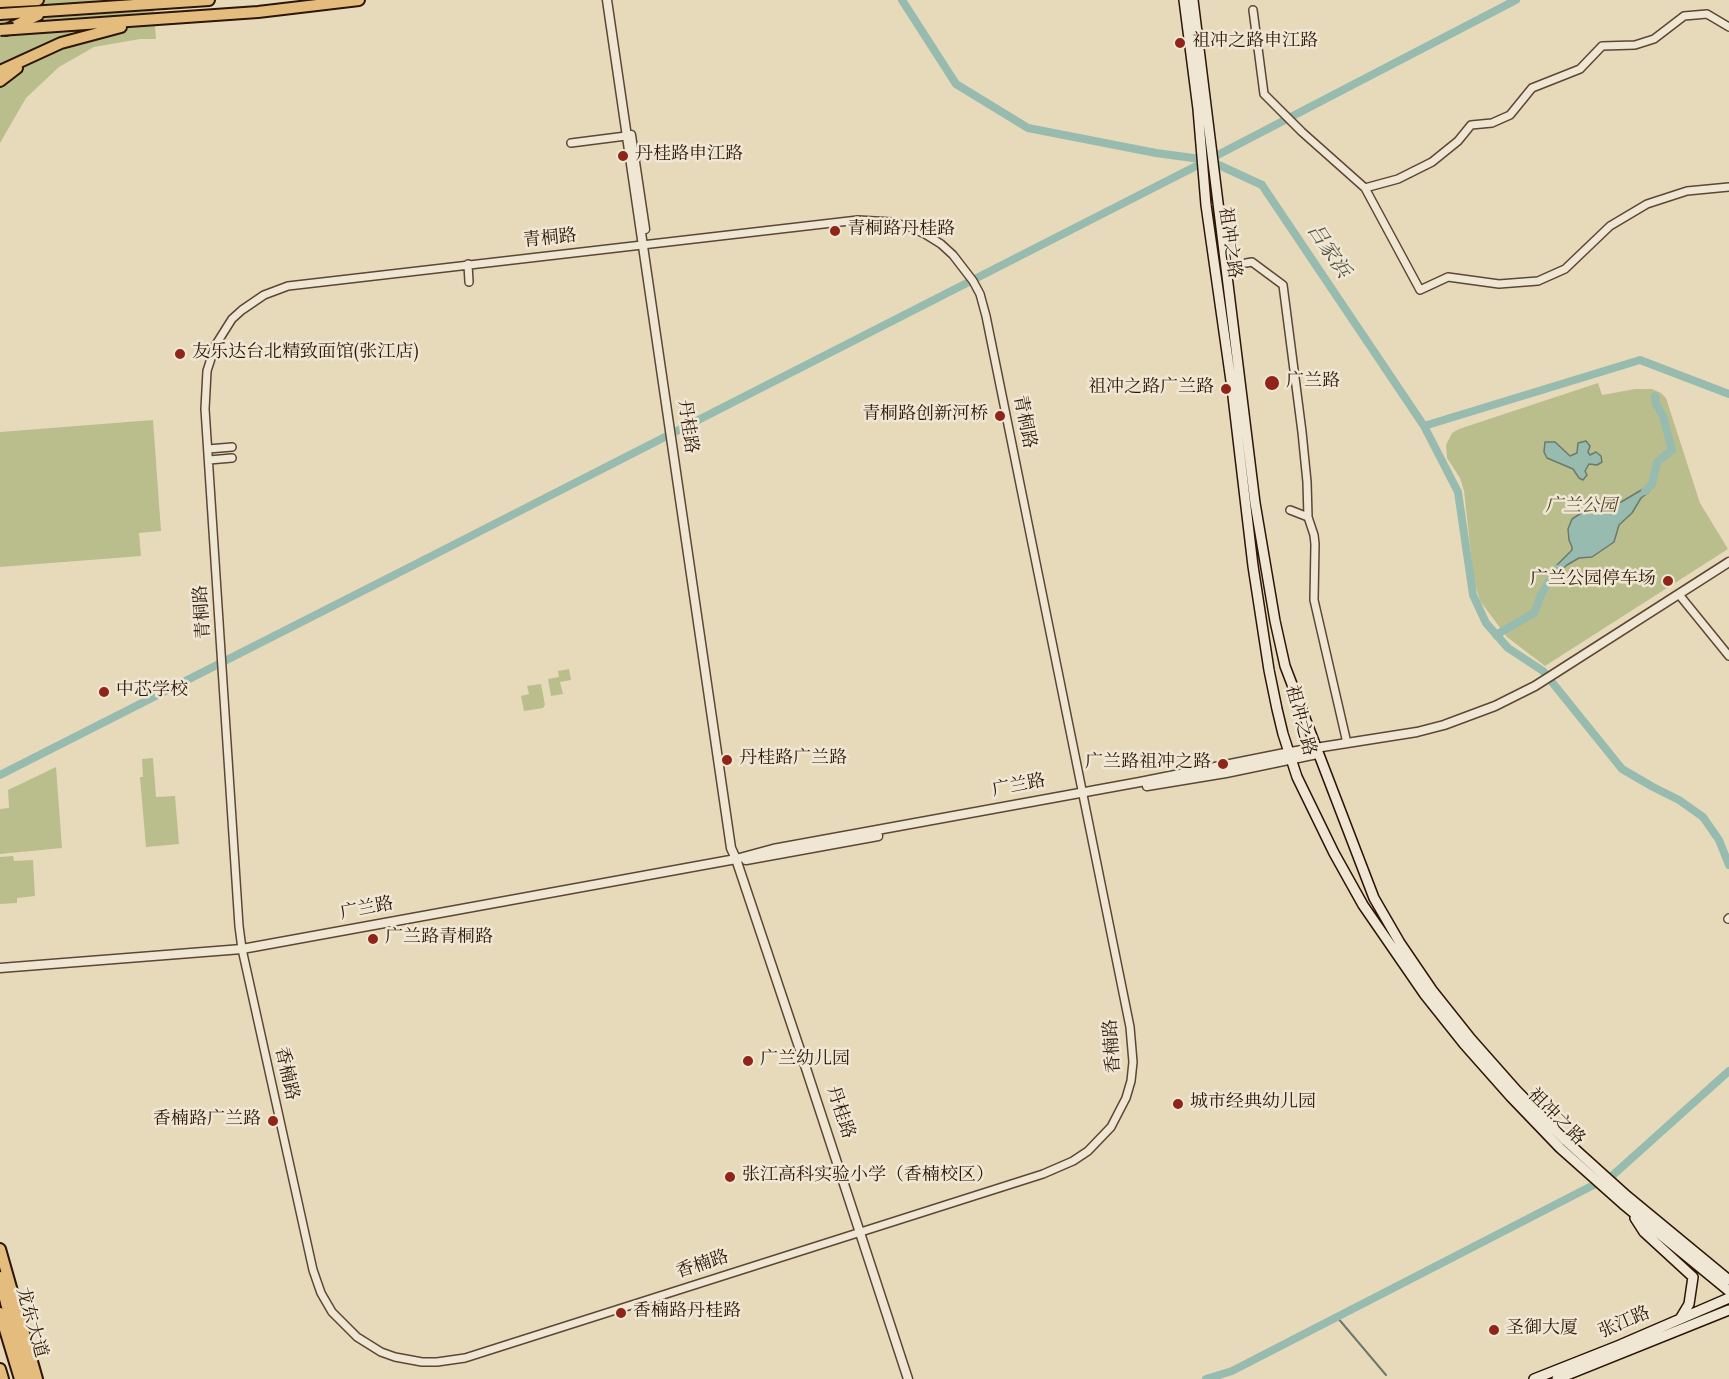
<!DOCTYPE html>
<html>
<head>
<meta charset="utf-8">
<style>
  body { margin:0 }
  canvas { display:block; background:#e7dabb }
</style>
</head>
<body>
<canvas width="1729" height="1379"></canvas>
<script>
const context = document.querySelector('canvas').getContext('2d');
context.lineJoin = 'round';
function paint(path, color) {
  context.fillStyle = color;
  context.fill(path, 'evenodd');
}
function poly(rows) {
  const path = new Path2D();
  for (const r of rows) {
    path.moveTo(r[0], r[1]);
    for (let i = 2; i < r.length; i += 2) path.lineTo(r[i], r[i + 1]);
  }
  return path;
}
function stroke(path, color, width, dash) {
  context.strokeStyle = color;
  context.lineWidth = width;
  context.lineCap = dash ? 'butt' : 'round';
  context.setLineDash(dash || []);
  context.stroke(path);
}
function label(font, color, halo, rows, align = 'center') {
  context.font = font + ' Vollkorn,"Noto Serif SC",serif';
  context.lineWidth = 5;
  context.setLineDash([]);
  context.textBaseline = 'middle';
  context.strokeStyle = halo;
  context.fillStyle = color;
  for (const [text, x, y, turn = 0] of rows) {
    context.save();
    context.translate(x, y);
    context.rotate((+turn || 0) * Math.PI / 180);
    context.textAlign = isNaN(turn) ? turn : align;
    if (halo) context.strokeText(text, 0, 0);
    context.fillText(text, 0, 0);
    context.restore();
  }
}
paint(poly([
  [0,0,153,0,156,39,140,39,94,47,59,67,26,98,0,143],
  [1598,383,1602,395,1635,389,1652,389,1661,393,1666,398,1700,503,1728,549,1545,666,1507,637,1480,601,1474,581,1464,491,1460,478,1447,458,1446,445,1452,433,1459,429],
  [153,420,161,531,139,533,141,556,0,567,0,432],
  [569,669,571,680,560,682,563,694,551,696,548,679,559,677,558,671],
  [541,684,545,705,543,708,524,711,521,696,529,694,527,686],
  [153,758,156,797,175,796,179,844,146,847,140,777,143,777,142,759],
  [56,767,62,848,0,854,0,809,9,808,8,790],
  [13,856,14,861,33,860,35,896,17,898,17,903,0,904,0,857]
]), '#babe8d');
const water = poly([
  [1586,441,1590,446,1588,452,1590,455,1596,452,1601,456,1602,462,1597,465,1589,464,1585,471,1587,475,1583,480,1579,478,1573,469,1547,458,1544,452,1545,442,1555,442,1570,456,1577,453,1578,443,1586,441],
  [1643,489,1648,493,1641,498,1632,513,1619,525,1614,542,1592,557,1579,558,1567,565,1559,572,1555,567,1572,550,1572,547,1569,540,1568,529,1572,519,1586,510,1621,502,1643,489]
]);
paint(water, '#97bbae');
stroke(water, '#6d796b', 1.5);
stroke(poly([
  [1337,1317,1386,1375]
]), '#6d796b', 2);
stroke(poly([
  [902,0,956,84,1028,128,1156,153,1208,160,1262,185,1424,426,1640,360,1729,394],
  [1424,426,1458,492,1473,595,1486,623,1508,648,1543,671,1622,769,1653,787,1679,800,1703,817,1719,840,1729,865],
  [1645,491,1652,484,1657,462,1672,450,1663,416,1656,404,1655,396],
  [1496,635,1534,613,1542,593,1557,569],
  [0,775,412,566,1208,160,1516,0],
  [1206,1379,1232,1371,1613,1175,1729,1071]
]), '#97bbae', 8);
const minor = poly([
  [1253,10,1264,94,1302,132,1365,188,1420,290,1448,277,1499,284,1538,281,1565,269,1610,226,1647,204,1687,191,1729,187],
  [571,143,626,136],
  [1365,188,1398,179,1432,162,1458,141,1471,125,1492,123,1510,115,1532,88,1580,69,1602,46,1635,45,1654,39,1684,16,1707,14,1729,27],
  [858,220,892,222,909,227,925,234,941,244,953,255,973,281,980,294,986,316,1130,1027,1133,1062,1131,1081,1126,1098,1111,1127,1088,1151,1073,1161,1043,1174,465,1358,437,1362,422,1362,395,1357,381,1352,357,1337,332,1312,321,1293,313,1270,242,949,239,926,205,409,207,371,215,346,232,319,242,310,264,295,288,286,858,220],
  [1246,263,1252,262,1283,285,1302,432,1307,482,1308,517,1314,535,1315,544,1314,600,1347,743],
  [468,264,469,282],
  [208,449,232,447],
  [209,460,232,458],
  [1290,510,1308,517],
  [1681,597,1729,656],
  [1728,919,1729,918]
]);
const tertiary = poly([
  [607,0,731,848,736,859,800,1050,908,1379],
  [631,135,645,229],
  [1147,786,1226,773,1317,754],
  [746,860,878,836],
  [0,968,242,949,736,859,773,849,1140,782,1290,752,1417,732,1444,725,1495,706,1535,686,1729,562]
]);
const secondary = poly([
  [1184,0,1198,109,1206,205,1232,388,1253,566,1269,670,1277,709,1283,734,1297,777,1334,853,1363,905,1425,995,1464,1044,1511,1097,1560,1148,1623,1204,1729,1291],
  [1193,0,1255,503,1275,621,1285,666,1374,898,1400,943,1432,990,1471,1039,1517,1091,1566,1141,1627,1196,1729,1280],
  [1635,1218,1644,1232,1693,1277,1689,1304,1680,1319],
  [1534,1379,1620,1345,1729,1298],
  [1557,1379,1729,1310]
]);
const primary = poly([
  [0,14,209,0],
  [6,30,38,15],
  [0,1277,6,1303,29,1379]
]);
const trunk = poly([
  [0,2,38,0],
  [14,29,258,12,359,0],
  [0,71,61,43,121,27],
  [0,81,17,68],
  [0,1249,37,1379],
  [0,1313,20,1379],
  [0,1369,3,1379]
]);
stroke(minor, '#5c4733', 10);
stroke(tertiary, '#5c4733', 11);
stroke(secondary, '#2d1606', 12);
stroke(primary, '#2d1606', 14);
stroke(trunk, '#2d1606', 14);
stroke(minor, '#efe7d3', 7);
stroke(tertiary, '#efe7d3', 8);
stroke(secondary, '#efe7d3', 9);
stroke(primary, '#e4bd7e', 10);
stroke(trunk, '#e4bd7e', 10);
const trunkBridge = poly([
  [0,30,14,29]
]);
stroke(trunkBridge, '#2d1606', 14, []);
stroke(trunkBridge, '#e4bd7e', 10);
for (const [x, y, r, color] of [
  [1180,43,6,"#8f2418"],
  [623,156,6,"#8f2418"],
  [835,231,6,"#8f2418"],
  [180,354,6,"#8f2418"],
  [1272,383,8,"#8f2418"],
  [1226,389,6,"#8f2418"],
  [1000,416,6,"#8f2418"],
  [1668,581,6,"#8f2418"],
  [104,692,6,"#8f2418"],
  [727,760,6,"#8f2418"],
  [1223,764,6,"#8f2418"],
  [373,939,6,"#8f2418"],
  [748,1061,6,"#8f2418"],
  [1178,1104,6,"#8f2418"],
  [273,1121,6,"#8f2418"],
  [730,1177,6,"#8f2418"],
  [621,1313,6,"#8f2418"],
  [1494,1330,6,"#8f2418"]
]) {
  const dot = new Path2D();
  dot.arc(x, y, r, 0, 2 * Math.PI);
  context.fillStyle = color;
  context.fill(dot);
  stroke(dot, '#efe7d3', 2);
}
label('18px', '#2d1606', '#efe7d3', [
  ["祖冲之路申江路",1192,43],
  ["丹桂路申江路",635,156],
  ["青桐路丹桂路",847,231],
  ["友乐达台北精致面馆(张江店)",192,354],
  ["广兰路",1286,383],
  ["祖冲之路广兰路",1214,389,"right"],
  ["青桐路创新河桥",988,416,"right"],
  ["广兰公园停车场",1656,581,"right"],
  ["中芯学校",116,692],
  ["丹桂路广兰路",739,760],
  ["广兰路祖冲之路",1211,764,"right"],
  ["广兰路青桐路",385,939],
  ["广兰幼儿园",760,1061],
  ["城市经典幼儿园",1190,1104],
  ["香楠路广兰路",261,1121,"right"],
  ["张江高科实验小学（香楠校区）",742,1177],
  ["香楠路丹桂路",633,1313],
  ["圣御大厦",1506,1330]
], 'left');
label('18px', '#2d1606', '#efe7d3', [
  ["青桐路",550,240,-6],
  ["祖冲之路",1228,243,82],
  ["青桐路",1023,422,79],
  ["丹桂路",686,427,82],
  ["青桐路",204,612,-94],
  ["祖冲之路",1299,721,75],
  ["广兰路",1019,787,-11],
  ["广兰路",367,910,-11],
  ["香楠路",1114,1046,-94],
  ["香楠路",285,1074,77],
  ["丹桂路",839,1113,72],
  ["祖冲之路",1555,1118,45],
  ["香楠路",703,1266,-18],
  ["龙东大道",30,1323,74],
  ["张江路",1625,1324,-23]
]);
label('italic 18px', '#57482e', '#efe7d3', [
  ["广兰公园",1581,508]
]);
label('italic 20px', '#525041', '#efe7d3', [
  ["吕家浜",1327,252,56]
]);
</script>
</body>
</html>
